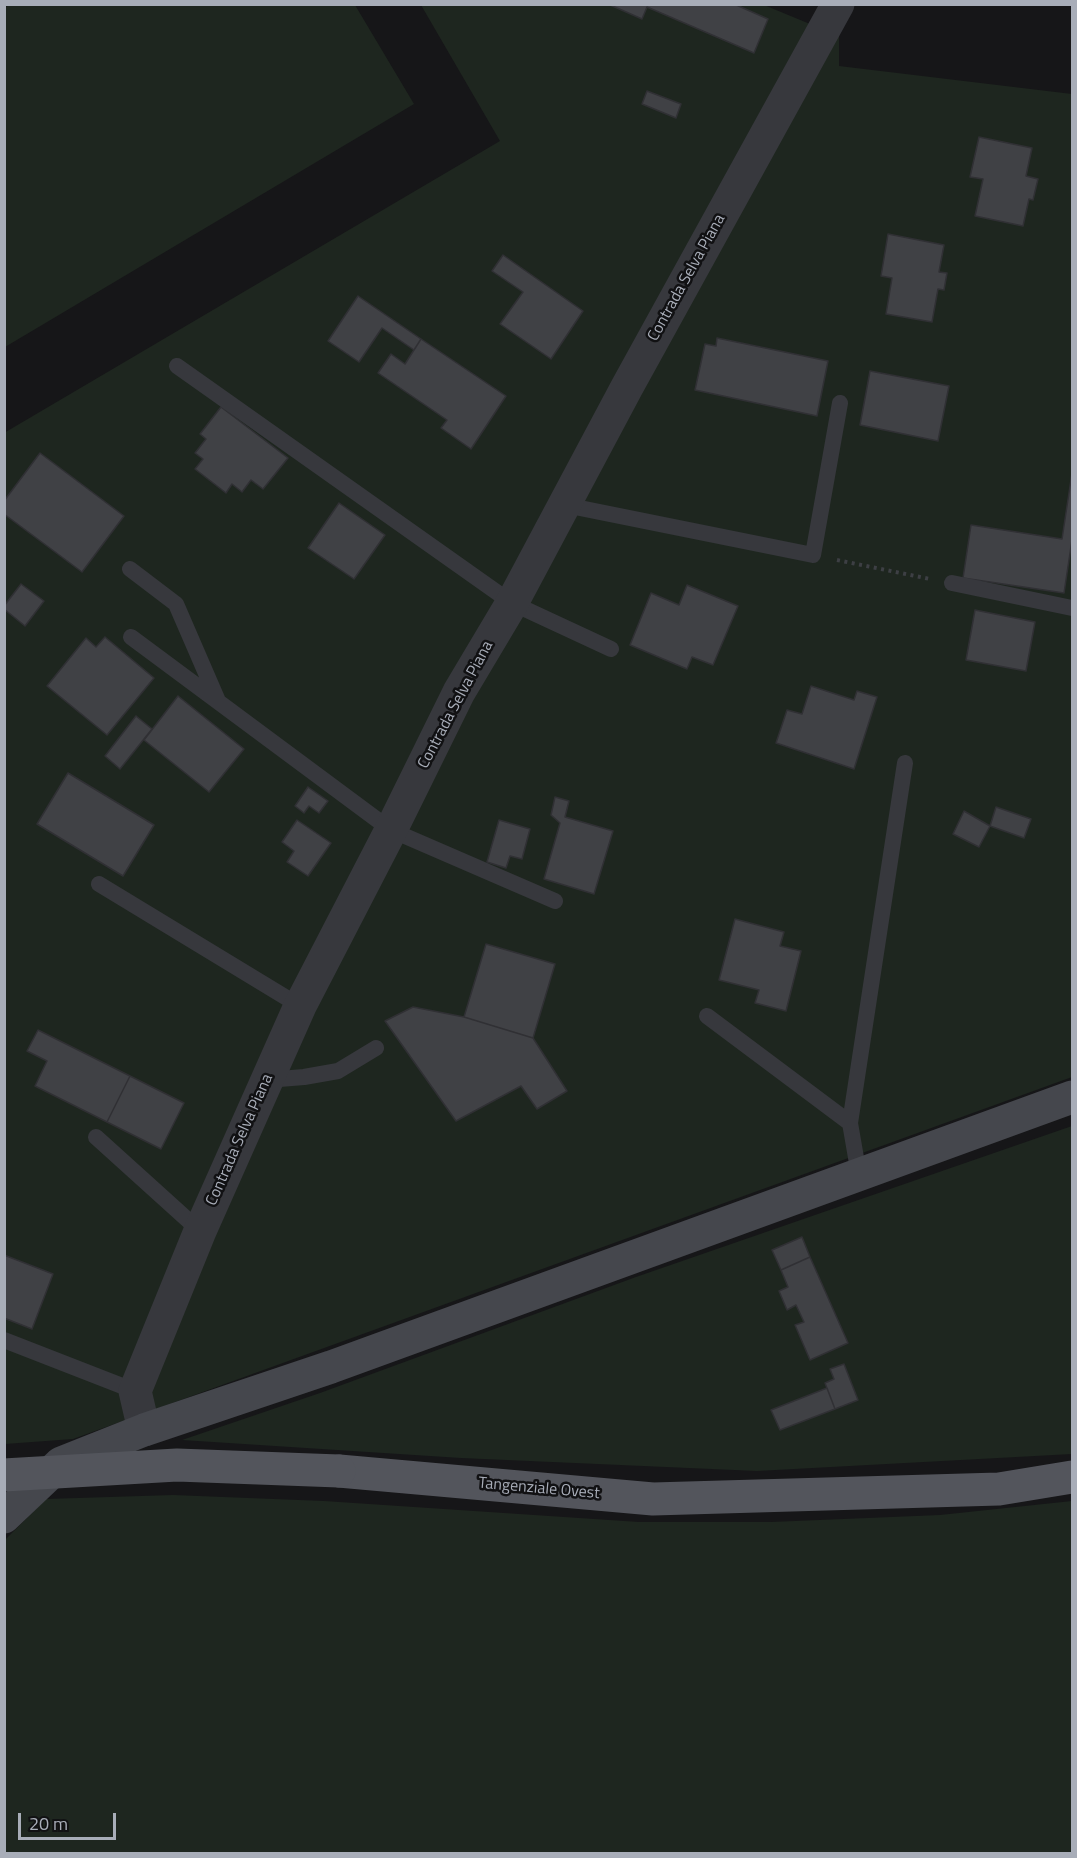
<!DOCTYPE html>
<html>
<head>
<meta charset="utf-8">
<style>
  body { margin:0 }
  #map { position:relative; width:1077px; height:1858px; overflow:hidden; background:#161618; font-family:"Titillium Web",sans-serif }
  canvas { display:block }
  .frame { position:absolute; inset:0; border:6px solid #a8adb8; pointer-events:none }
  .scale { position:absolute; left:18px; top:1813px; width:98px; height:27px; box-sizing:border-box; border:3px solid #a8adb8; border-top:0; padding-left:8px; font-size:18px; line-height:21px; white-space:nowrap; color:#a8adb8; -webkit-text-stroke:4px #111113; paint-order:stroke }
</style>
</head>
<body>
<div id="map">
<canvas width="1077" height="1858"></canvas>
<div class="frame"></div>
<div class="scale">20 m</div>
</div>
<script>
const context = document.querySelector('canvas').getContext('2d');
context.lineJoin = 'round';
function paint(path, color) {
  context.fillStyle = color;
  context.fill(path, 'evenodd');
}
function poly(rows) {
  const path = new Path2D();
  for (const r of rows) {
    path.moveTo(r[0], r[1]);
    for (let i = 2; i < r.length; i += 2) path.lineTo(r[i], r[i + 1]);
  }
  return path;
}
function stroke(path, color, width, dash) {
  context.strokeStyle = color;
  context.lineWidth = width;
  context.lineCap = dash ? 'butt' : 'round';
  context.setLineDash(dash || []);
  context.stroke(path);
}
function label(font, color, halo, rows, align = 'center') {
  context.font = font + ' "Titillium Web",sans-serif';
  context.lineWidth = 5;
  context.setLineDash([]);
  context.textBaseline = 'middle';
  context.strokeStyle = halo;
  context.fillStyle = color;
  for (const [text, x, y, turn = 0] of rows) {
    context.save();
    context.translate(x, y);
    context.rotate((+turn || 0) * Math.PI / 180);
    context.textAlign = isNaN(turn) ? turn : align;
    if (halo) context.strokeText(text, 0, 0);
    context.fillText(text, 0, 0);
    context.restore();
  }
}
paint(poly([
  [11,4,355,5,414,104,5,347,4,8],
  [421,5,764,5,839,36,839,66,1072,94,1072,1077,73,1439,5,1444,4,433,500,141],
  [1072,1126,1072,1454,757,1471,461,1458,182,1440,320,1393,636,1277],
  [173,1495,324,1501,639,1522,771,1522,940,1515,1072,1501,1072,1853,5,1854,5,1540,46,1499]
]), '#1e261f');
const building = poly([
  [608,4,734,4,768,19,754,53,647,7,642,19,608,4],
  [647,91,681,104,676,118,642,104,647,91],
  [979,137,1032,148,1026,176,1038,179,1033,200,1029,199,1023,226,975,216,983,179,970,177,979,137],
  [888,234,944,245,939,272,947,273,944,290,938,289,932,322,886,314,892,278,881,276,888,234],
  [503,255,583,311,551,359,500,324,523,292,492,271,503,255],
  [358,296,421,339,414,350,382,328,359,362,328,341,358,296],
  [717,338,828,361,817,416,695,390,705,344,716,346,717,338],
  [421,339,506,396,471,449,441,428,447,420,378,373,391,354,405,364,421,339],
  [870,371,949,386,938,441,860,425,870,371],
  [221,407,288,458,263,489,251,480,242,492,232,484,226,493,195,469,203,459,195,453,206,439,200,434,221,407],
  [40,453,124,516,82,572,4,514,4,501,40,453],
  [1072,473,1072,540,1064,593,963,578,971,525,1062,539,1072,473],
  [339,503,385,535,354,579,308,548,339,503],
  [21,584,44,601,25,626,4,609,4,606,21,584],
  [687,585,738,606,713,665,692,657,687,669,630,645,651,593,679,605,687,585],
  [975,610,1035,622,1026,671,966,660,975,610],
  [105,637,154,678,107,735,47,686,86,638,96,647,105,637],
  [811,686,854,700,857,691,877,697,854,769,776,743,787,710,802,714,811,686],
  [178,696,244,749,209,792,144,740,178,696],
  [136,716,152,729,120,769,105,756,136,716],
  [68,773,154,825,123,876,37,824,68,773],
  [308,787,328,801,319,813,309,806,304,813,295,806,308,787],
  [555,797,569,801,565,817,613,831,594,894,544,879,560,823,551,815,555,797],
  [996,807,1031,819,1024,838,990,826,996,807],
  [964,811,990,826,979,847,953,834,964,811],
  [297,820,331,843,308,876,287,862,294,851,282,842,297,820],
  [499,820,530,829,522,859,510,856,506,868,487,862,499,820],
  [735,919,784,932,780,946,801,951,786,1011,755,1003,759,990,719,980,735,919],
  [486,944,555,964,533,1038,464,1017,486,944],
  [413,1007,464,1017,533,1038,567,1091,537,1109,521,1086,456,1121,385,1021,413,1007],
  [38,1030,130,1076,107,1122,35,1086,47,1061,27,1051,38,1030],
  [130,1076,184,1103,161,1149,107,1122,130,1076],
  [802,1237,810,1257,781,1270,772,1250,802,1237],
  [4,1255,53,1274,32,1329,4,1318,4,1255],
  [810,1257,848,1343,810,1360,795,1325,804,1322,796,1305,787,1310,779,1291,788,1287,781,1270,810,1257],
  [844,1364,858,1400,835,1409,825,1383,834,1379,830,1369,844,1364],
  [827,1388,835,1409,780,1430,771,1410,827,1388]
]);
paint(building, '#404145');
stroke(building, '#303034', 1.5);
stroke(poly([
  [837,560,930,579]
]), '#3d3f44', 4, [3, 4.5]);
stroke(poly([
  [177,366,512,603,611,649],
  [565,505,813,555,840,403],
  [130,569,176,604,218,701],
  [952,583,1072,608],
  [131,637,391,830,555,901],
  [99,884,300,1006],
  [707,1016,850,1123],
  [267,1080,304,1077,338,1071,376,1048],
  [96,1137,200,1231],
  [859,1175,850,1123,905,763],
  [4,1340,135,1391]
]), '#37383d', 16);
stroke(poly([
  [144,1430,135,1391,200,1231,300,1006,391,830,459,692,512,603,627,387,838,4]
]), '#37383d', 33);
stroke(poly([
  [4,1517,61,1463,144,1430,331,1367,1072,1097]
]), '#45474d', 33);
stroke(poly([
  [339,1471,653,1499,999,1489,1072,1477]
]), '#53555c', 33);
stroke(poly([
  [4,1475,177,1465,339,1471]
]), '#53555c', 33);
label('16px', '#a8adb8', '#111113', [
  ["Contrada Selva Piana",687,278,-61],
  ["Contrada Selva Piana",456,705,-62],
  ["Contrada Selva Piana",240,1140,-66],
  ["Tangenziale Ovest",539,1489,5]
]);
</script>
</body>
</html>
